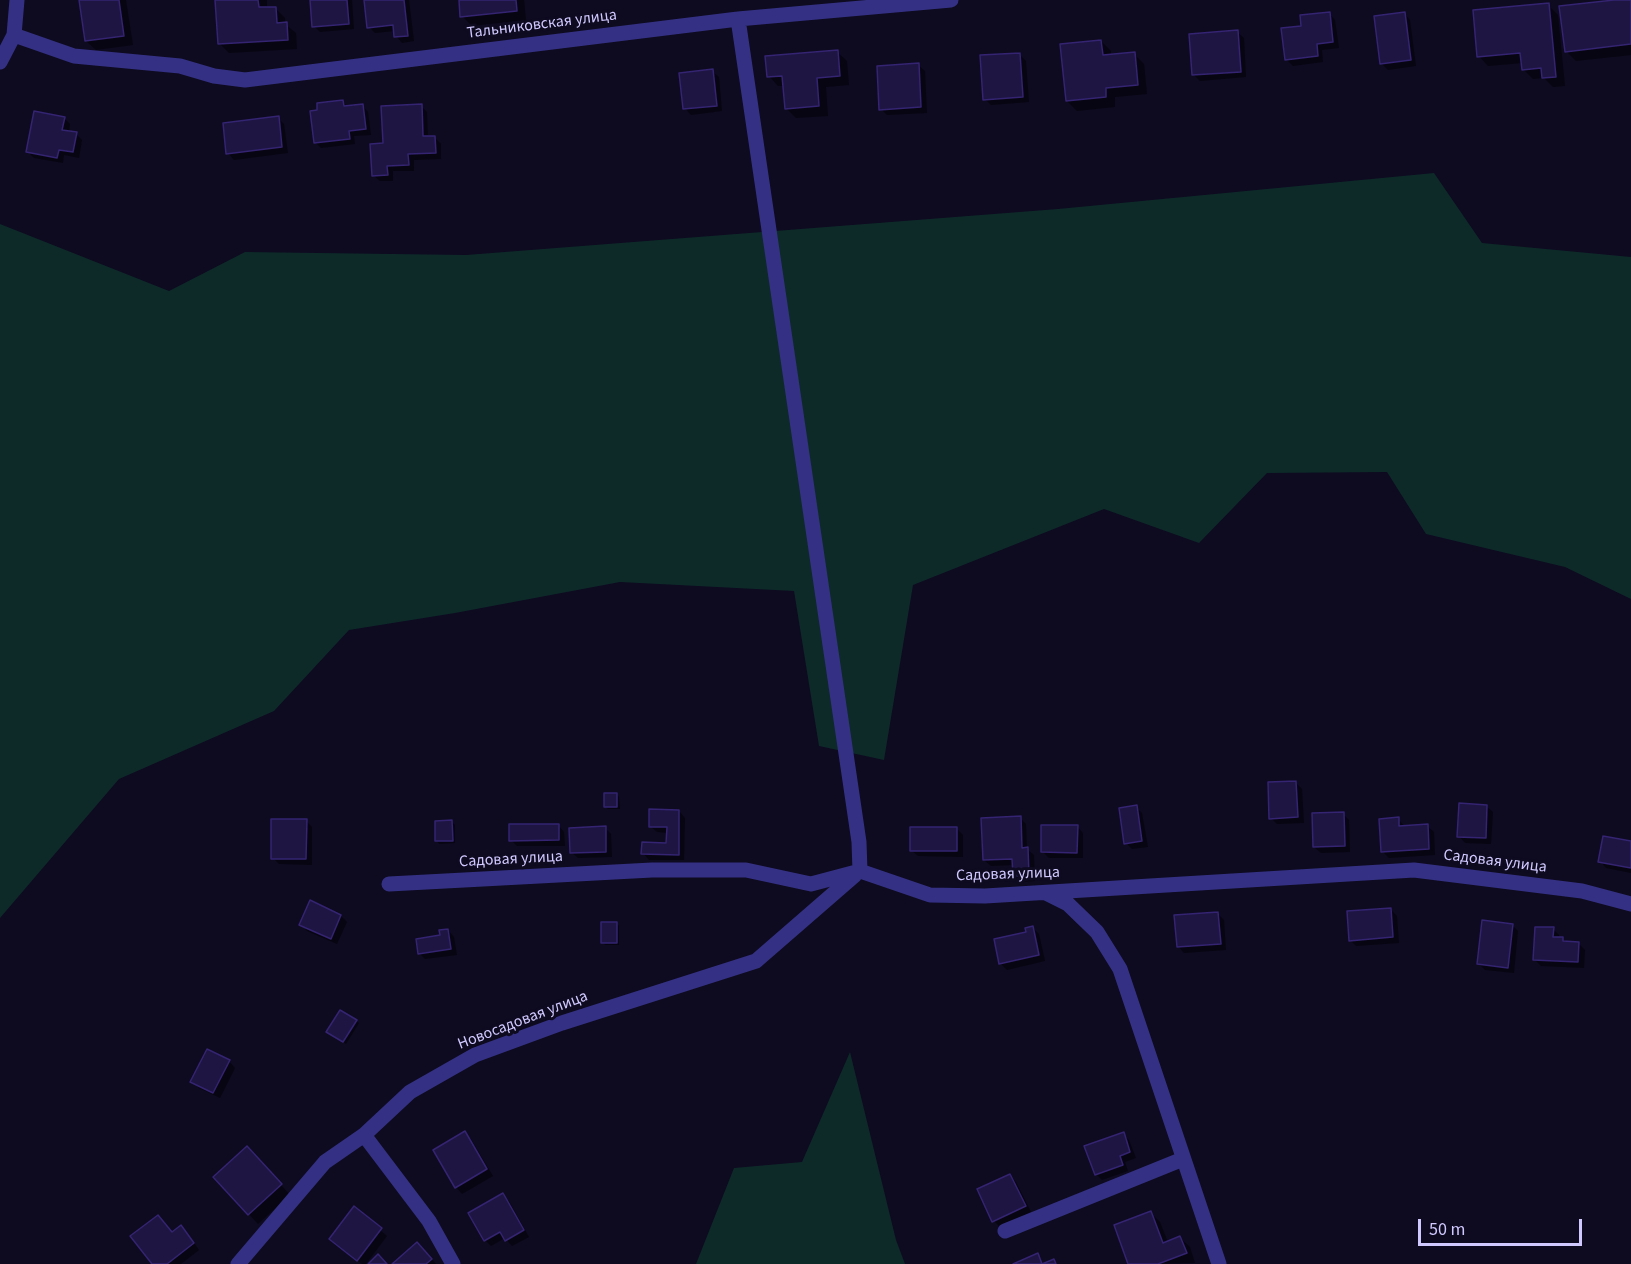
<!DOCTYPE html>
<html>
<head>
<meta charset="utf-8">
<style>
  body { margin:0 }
  #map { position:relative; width:1631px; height:1264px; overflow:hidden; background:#0e0a20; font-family:"Source Sans 3",sans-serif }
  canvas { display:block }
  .scale { position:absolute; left:1418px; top:1219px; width:164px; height:27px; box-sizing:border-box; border:3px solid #d0c9ff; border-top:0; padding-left:8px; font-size:18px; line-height:21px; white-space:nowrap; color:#d0c9ff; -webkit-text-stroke:4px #0e0a20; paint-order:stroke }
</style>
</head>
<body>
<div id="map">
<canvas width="1631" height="1264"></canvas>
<div class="scale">50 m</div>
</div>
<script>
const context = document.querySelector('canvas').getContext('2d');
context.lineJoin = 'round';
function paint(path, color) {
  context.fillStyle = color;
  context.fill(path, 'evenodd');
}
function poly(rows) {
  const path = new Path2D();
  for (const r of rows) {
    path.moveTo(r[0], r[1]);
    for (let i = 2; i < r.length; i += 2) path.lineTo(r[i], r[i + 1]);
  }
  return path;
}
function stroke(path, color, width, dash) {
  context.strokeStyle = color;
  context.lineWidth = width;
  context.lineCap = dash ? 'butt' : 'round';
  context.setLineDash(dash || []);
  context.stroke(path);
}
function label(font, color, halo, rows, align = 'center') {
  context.font = font + ' "Source Sans 3",sans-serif';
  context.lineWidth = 6;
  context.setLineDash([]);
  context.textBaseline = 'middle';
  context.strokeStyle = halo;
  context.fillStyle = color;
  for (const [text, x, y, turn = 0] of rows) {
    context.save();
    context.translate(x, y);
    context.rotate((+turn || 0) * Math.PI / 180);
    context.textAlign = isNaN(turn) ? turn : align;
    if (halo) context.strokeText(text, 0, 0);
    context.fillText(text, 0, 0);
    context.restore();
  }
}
paint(poly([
  [1434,173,1482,243,1631,257,1631,599,1565,567,1426,534,1387,472,1267,473,1199,543,1104,509,913,585,884,760,819,746,794,591,620,582,455,613,349,630,274,711,119,779,0,918,0,224,169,291,245,252,466,255,1058,209],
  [850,1052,896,1240,905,1264,696,1264,734,1168,802,1162]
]), '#0d2a29');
paint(poly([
  [80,0,126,0,133,45,96,50,86,41],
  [217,0,267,0,267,9,275,8,285,18,285,24,296,33,297,49,229,53,219,43],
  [311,0,352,0,354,29,320,32,314,26],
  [366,0,409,0,414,41,402,43,396,36,395,31,375,33,369,27],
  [460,0,524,0,526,20,472,26,462,16],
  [1627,0,1631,0,1631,55,1576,61,1566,51],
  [1548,5,1558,15,1565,86,1553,87,1544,78,1533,79,1523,69,1523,63,1488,66,1479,56],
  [1329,13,1335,20,1339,48,1322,50,1323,62,1293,66,1286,59,1303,27],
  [1404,13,1410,20,1416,66,1388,70,1381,63],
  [1237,32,1244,38,1246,77,1200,81,1193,74],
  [1101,41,1111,51,1111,56,1134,54,1144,64,1147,94,1115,97,1115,107,1077,111,1067,101],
  [837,52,847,61,849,85,826,87,828,116,796,118,787,109,785,86,778,86,769,76],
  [1019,54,1026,61,1029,102,991,105,985,99],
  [918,65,925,71,927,113,887,115,881,109],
  [712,71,719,77,722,111,691,115,685,108],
  [343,102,348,107,362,105,368,112,371,135,354,136,355,144,321,148,315,142],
  [421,106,427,112,428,138,434,137,441,144,441,159,414,160,414,171,393,171,393,181,380,181,373,175,385,144],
  [64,118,70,124,69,132,76,134,82,140,79,158,64,155,63,163,34,158,28,152],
  [278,118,284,124,288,153,234,160,228,153],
  [1296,783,1302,789,1304,823,1277,824,1271,818],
  [617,794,619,797,620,809,608,809,605,806],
  [1486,806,1493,812,1491,844,1465,843,1459,836],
  [1136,807,1142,813,1148,847,1132,849,1126,843],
  [679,811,685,818,684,860,649,860,643,853,668,844,668,833,657,832,650,826],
  [1343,814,1349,820,1350,852,1321,853,1314,847],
  [1020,818,1026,824,1027,849,1034,855,1035,881,1020,882,1014,876,1014,865,991,866,984,860],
  [1398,819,1405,827,1427,826,1434,832,1435,855,1389,858,1383,852],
  [306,821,312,827,312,865,279,864,273,858],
  [452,822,455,825,455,843,439,844,437,841],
  [558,825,564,832,565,846,517,846,511,840],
  [1077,826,1083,833,1083,858,1049,858,1043,852],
  [605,828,611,834,612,857,578,858,571,852],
  [957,829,963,835,963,857,918,856,911,850],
  [1631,843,1631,873,1606,868,1600,861],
  [1390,909,1397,916,1399,943,1356,946,1350,940],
  [1218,914,1224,920,1226,950,1184,953,1178,946],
  [341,916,347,922,337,944,307,931,301,924],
  [616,923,619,926,619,945,605,945,602,942],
  [1512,925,1518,931,1514,973,1485,970,1479,964],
  [1033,928,1039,934,1045,961,1007,970,1000,963],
  [1553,929,1559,935,1559,938,1562,939,1567,943,1578,943,1585,950,1584,968,1541,966,1535,960],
  [448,930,454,937,457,955,425,959,419,953],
  [356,1021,359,1023,346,1044,331,1035],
  [229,1061,235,1068,220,1098,199,1088,192,1081],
  [465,1133,471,1139,493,1176,462,1194,456,1187,435,1150],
  [1123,1134,1129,1140,1136,1158,1125,1162,1128,1171,1102,1180,1096,1174],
  [257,1158,290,1195,258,1224,215,1177],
  [1010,1175,1016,1182,1031,1212,1000,1227,994,1221],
  [503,1195,509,1201,529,1237,512,1246,505,1238,491,1246,485,1240],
  [354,1208,387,1236,366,1264,362,1264,337,1245],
  [1151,1213,1160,1222,1168,1242,1180,1238,1190,1247,1195,1263,1130,1264],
  [173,1233,187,1233,199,1250,181,1264,154,1264],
  [423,1250,436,1264,394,1264]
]), '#0007');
const building = poly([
  [79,0,119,0,124,36,85,41,79,0],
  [215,0,258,0,259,7,276,7,277,23,287,22,288,40,218,44,215,0],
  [310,0,347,0,349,24,312,27,310,0],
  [364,0,404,0,408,36,394,37,393,25,367,28,364,0],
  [459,0,516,0,517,11,460,17,459,0],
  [1614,0,1631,0,1631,44,1565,52,1559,6,1614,0],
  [1549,3,1556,77,1542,78,1541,68,1522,70,1520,53,1477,57,1473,10,1549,3],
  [1330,12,1333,42,1317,44,1318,56,1285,60,1281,28,1301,26,1300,15,1330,12],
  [1405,12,1411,60,1380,64,1374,16,1405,12],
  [1238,30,1241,72,1192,75,1189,34,1238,30],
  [1101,40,1103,55,1135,52,1138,85,1106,88,1106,97,1066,101,1060,44,1101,40],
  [838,50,840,76,817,78,819,106,785,109,782,76,767,77,765,56,838,50],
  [1020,53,1023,97,983,100,980,55,1020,53],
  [919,63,921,107,879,110,877,66,919,63],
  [713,69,717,106,683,109,679,73,713,69],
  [343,100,344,106,363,104,366,129,349,131,350,139,314,143,310,111,317,110,317,103,343,100],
  [422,104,423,136,435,136,436,153,408,154,409,165,387,166,388,175,372,176,370,144,383,143,381,106,422,104],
  [34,111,65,117,62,130,77,132,73,152,59,150,57,158,26,152,34,111],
  [279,116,282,147,226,154,223,123,279,116],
  [1296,781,1298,817,1269,819,1268,782,1296,781],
  [604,793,617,793,617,807,604,807,604,793],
  [1459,803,1487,805,1486,838,1457,837,1459,803],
  [1137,805,1142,841,1124,844,1119,808,1137,805],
  [649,809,679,810,679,855,641,854,642,842,666,843,667,827,649,827,649,809],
  [1344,812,1345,846,1313,847,1312,813,1344,812],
  [1021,816,1022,848,1028,847,1029,876,1013,876,1012,859,983,860,981,818,1021,816],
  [1399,817,1399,826,1428,824,1429,849,1381,852,1379,819,1399,817],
  [271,819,307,819,306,859,271,859,271,819],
  [452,820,453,841,435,841,435,821,452,820],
  [509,824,559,824,559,840,509,841,509,824],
  [1041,825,1078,825,1077,853,1041,852,1041,825],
  [606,826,606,852,570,853,569,828,606,826],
  [910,827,957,827,957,851,910,851,910,827],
  [1603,836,1631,841,1631,868,1598,862,1603,836],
  [310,900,341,915,331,939,299,925,310,900],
  [1391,908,1393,937,1349,941,1347,911,1391,908],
  [1218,912,1221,944,1177,947,1174,915,1218,912],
  [1482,920,1513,924,1508,968,1477,964,1482,920],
  [601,922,617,922,617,943,601,943,601,922],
  [1033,926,1039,955,999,964,994,939,1026,932,1025,928,1033,926],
  [1535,927,1554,927,1553,937,1563,937,1563,941,1579,942,1578,962,1533,960,1535,927],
  [448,929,451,949,418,954,416,939,440,935,439,930,448,929],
  [340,1010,357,1020,343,1042,326,1032,340,1010],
  [207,1049,230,1060,213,1093,190,1082,207,1049],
  [465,1131,487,1169,455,1188,433,1150,465,1131],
  [1124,1132,1130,1152,1120,1156,1123,1165,1095,1175,1084,1146,1124,1132],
  [247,1146,282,1184,248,1215,213,1177,247,1146],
  [1010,1174,1026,1206,992,1222,977,1189,1010,1174],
  [503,1193,524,1230,505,1241,500,1232,484,1241,468,1213,503,1193],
  [354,1206,382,1228,357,1261,329,1239,354,1206],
  [1151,1211,1163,1243,1180,1236,1187,1253,1158,1264,1128,1264,1114,1225,1151,1211],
  [158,1215,172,1232,181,1225,194,1243,167,1264,152,1264,130,1236,158,1215],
  [417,1242,432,1259,426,1264,392,1264,417,1242],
  [1038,1253,1042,1264,1054,1259,1056,1264,1013,1264,1038,1253],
  [378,1254,387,1264,368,1264,378,1254]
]);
paint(building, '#1e1543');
stroke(building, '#342471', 1.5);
stroke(poly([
  [738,19,859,842,860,871],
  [14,35,74,56,180,66,214,76,245,80,738,19,951,0],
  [0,62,14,35,17,0],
  [389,884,652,870,746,870,811,884,860,871,930,895,985,896,1414,870,1582,891,1631,904],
  [1046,893,1068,904,1097,932,1120,969,1219,1264],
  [364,1135,429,1221,453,1264],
  [1005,1231,1183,1159],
  [238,1264,325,1162,364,1135,410,1092,475,1055,562,1023,756,961,855,875]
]), '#343184', 15);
label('16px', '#d0c9ff', '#0e0a20', [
  ["Тальниковская улица",542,25,-7],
  ["Садовая улица",511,860,-3],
  ["Садовая улица",1495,862,7],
  ["Садовая улица",1008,875,-2],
  ["Новосадовая улица",523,1021,-21]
]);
</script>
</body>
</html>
